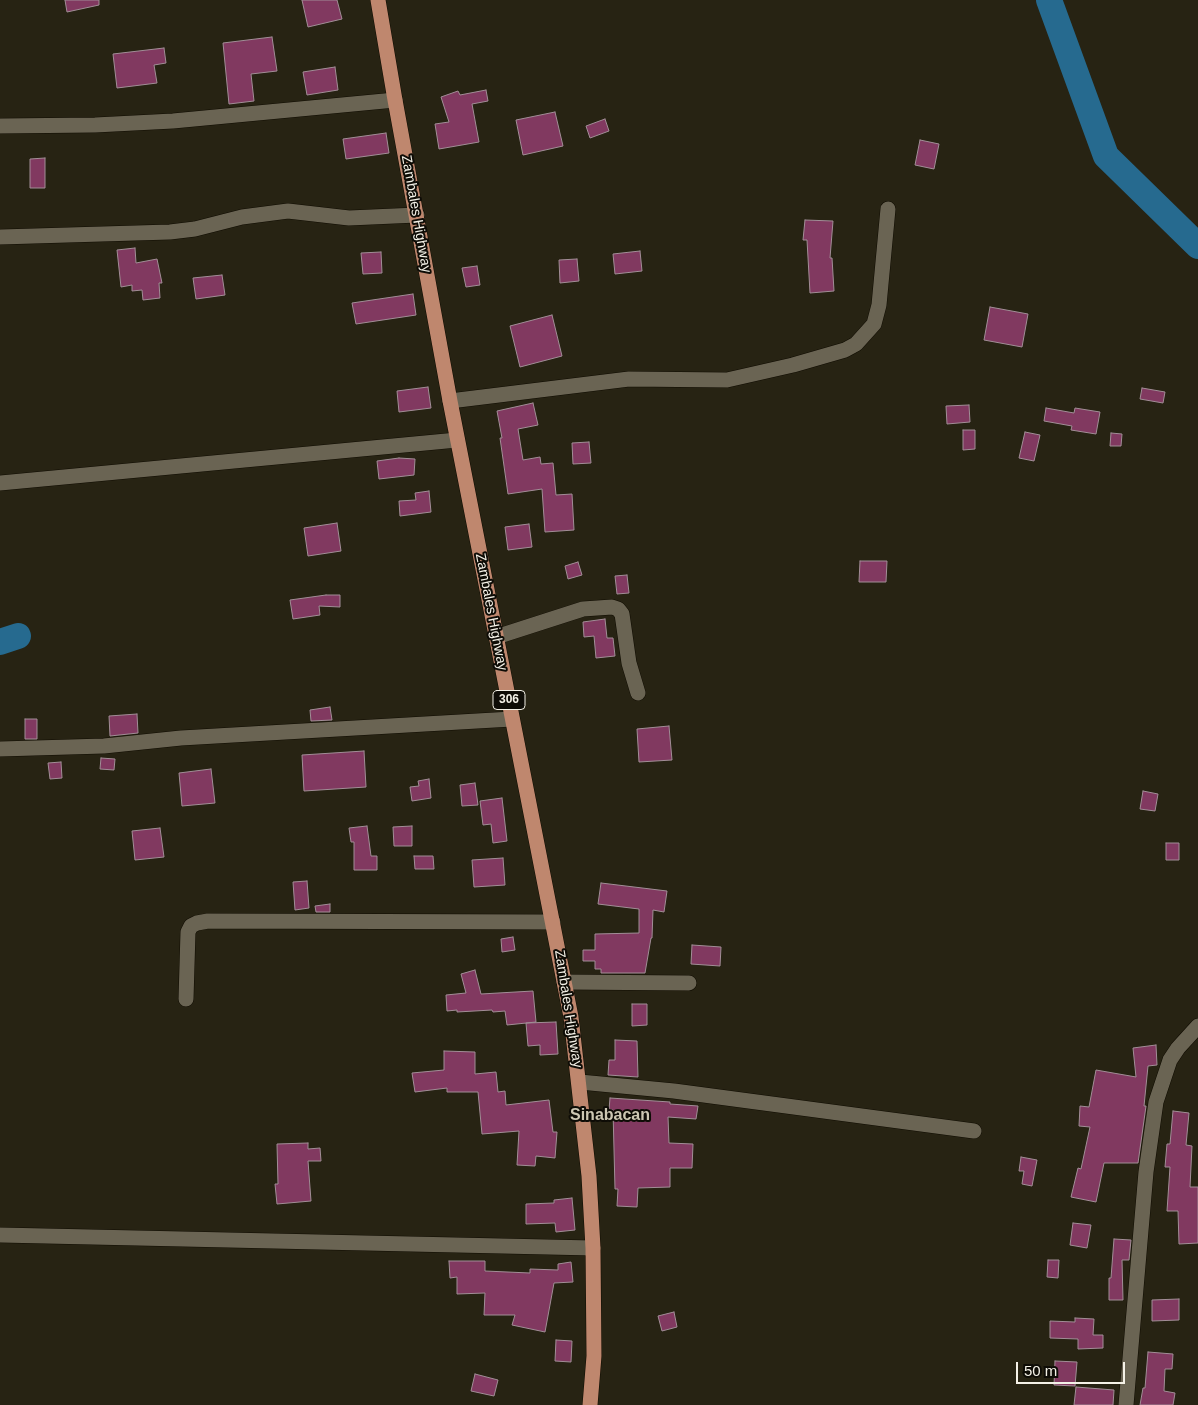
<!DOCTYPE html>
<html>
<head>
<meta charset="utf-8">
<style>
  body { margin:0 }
  #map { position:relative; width:1198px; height:1405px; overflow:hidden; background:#272313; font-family:Helvetica,sans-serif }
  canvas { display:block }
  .scale { position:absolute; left:1016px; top:1362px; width:109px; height:22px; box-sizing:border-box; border:2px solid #f4f1e7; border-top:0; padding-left:6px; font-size:15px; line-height:18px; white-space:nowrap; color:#f4f1e7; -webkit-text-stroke:4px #0e0c06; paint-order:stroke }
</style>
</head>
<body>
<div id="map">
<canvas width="1198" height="1405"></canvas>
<div class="scale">50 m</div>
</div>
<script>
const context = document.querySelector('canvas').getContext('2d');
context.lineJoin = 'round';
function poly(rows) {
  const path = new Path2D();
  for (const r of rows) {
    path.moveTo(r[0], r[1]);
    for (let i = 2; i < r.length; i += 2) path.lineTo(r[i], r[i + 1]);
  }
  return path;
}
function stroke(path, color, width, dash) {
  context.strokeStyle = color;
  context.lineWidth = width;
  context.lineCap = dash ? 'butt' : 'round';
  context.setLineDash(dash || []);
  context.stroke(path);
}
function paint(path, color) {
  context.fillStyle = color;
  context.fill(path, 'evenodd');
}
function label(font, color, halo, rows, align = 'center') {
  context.font = font + ' Helvetica,sans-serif';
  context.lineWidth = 4;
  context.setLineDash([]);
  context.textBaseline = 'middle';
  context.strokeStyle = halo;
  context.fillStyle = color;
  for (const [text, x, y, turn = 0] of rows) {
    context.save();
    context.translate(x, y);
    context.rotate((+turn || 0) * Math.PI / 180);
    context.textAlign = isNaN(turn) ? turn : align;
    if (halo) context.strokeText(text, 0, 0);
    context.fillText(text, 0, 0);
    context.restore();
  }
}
stroke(poly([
  [1049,0,1106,156,1198,246],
  [0,642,18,636]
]), '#266a8f', 26);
const building = poly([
  [65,0,99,0,99,5,67,12,65,0],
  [302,0,337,0,342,19,308,27,302,0],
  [272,37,277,71,251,74,254,101,229,104,223,43,272,37],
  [164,48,166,63,154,65,157,83,117,88,113,54,164,48],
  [335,67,338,90,307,95,303,72,335,67],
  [486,90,488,101,472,104,479,142,439,149,435,124,449,122,441,97,458,91,460,95,486,90],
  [555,112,563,146,523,155,516,120,555,112],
  [605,119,609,131,590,138,586,126,605,119],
  [386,133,389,153,346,159,343,139,386,133],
  [920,140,939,144,934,169,915,165,920,140],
  [45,158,45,188,30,188,30,159,45,158],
  [805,220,833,221,830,258,832,258,834,291,810,293,807,240,803,240,805,220],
  [135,248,136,263,157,259,162,283,159,283,160,298,143,300,142,290,132,291,132,285,121,287,117,250,135,248],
  [640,251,642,271,615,274,613,254,640,251],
  [381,252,382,273,363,274,361,253,381,252],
  [577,259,579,281,560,283,559,260,577,259],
  [477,266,480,285,466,287,462,268,477,266],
  [222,275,225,295,196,299,193,278,222,275],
  [413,294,416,315,356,324,352,303,413,294],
  [990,307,1028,314,1022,347,984,340,990,307],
  [552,315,562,356,520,367,510,326,552,315],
  [428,387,431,408,399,412,397,391,428,387],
  [1142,388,1165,392,1163,403,1140,399,1142,388],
  [533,403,538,425,518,429,523,460,540,457,541,464,553,463,556,495,572,494,574,530,545,532,542,489,508,494,500,438,502,438,497,411,533,403],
  [969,405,970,422,947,424,946,406,969,405],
  [1046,408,1074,413,1075,408,1100,412,1096,434,1071,430,1072,426,1044,421,1046,408],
  [963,430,975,430,975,449,963,450,963,430],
  [1025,432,1040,435,1034,461,1019,458,1025,432],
  [1111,433,1122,434,1121,446,1110,446,1111,433],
  [589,442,591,463,573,464,572,443,589,442],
  [399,458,415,459,414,475,379,479,377,461,399,458],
  [429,491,431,512,400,516,399,501,416,500,415,493,429,491],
  [337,523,341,551,308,556,304,528,337,523],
  [529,524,532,547,508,550,505,527,529,524],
  [860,561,887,561,886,582,859,582,860,561],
  [578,562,582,575,568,579,565,566,578,562],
  [627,575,629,593,617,594,615,576,627,575],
  [326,595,340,595,340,607,319,606,320,615,293,619,290,600,326,595],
  [605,619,607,638,613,638,615,656,596,658,594,636,584,637,583,622,605,619],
  [330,707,332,720,311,721,310,710,330,707],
  [137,714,138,733,110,736,109,716,137,714],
  [25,719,37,719,37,739,25,739,25,719],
  [669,726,672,760,639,762,637,729,669,726],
  [364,751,366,787,304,791,302,755,364,751],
  [101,758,115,759,114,770,100,769,101,758],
  [61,762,62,778,50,779,48,763,61,762],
  [211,769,215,803,182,806,179,773,211,769],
  [429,779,431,798,412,801,410,787,419,786,418,781,429,779],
  [475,783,478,805,462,806,460,785,475,783],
  [1143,791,1158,794,1155,811,1140,809,1143,791],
  [502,798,507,841,493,843,491,824,483,825,480,801,502,798],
  [367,826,371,856,377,856,377,870,354,870,354,842,351,842,349,828,367,826],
  [412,826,412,846,394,846,393,827,412,826],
  [160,828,164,857,135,860,132,831,160,828],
  [1166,843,1179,843,1179,860,1166,860,1166,843],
  [414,856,433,856,434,869,415,869,414,856],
  [503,858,505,885,474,887,472,860,503,858],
  [307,881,309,908,295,910,293,882,307,881],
  [601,883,667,891,664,912,653,910,652,938,651,938,645,973,601,973,601,969,595,969,595,961,583,961,583,950,595,950,595,934,639,933,639,909,598,904,601,883],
  [330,904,330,912,316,912,315,906,330,904],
  [513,937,515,950,502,952,501,939,513,937],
  [692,945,721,947,720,966,691,964,692,945],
  [475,970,481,994,533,991,536,1022,507,1025,505,1011,493,1012,492,1010,457,1012,457,1010,447,1011,446,995,466,993,461,974,475,970],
  [632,1004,647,1004,647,1025,632,1026,632,1004],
  [556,1022,558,1054,540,1055,540,1045,528,1046,526,1023,556,1022],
  [615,1040,637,1041,638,1077,608,1075,609,1060,615,1060,615,1040],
  [1156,1045,1157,1065,1148,1066,1144,1106,1146,1106,1138,1163,1104,1163,1096,1202,1071,1197,1078,1168,1081,1169,1090,1127,1079,1126,1080,1106,1089,1107,1096,1070,1136,1077,1133,1048,1156,1045],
  [444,1051,475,1052,475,1074,496,1072,498,1092,505,1091,506,1105,549,1100,553,1132,557,1132,555,1158,536,1156,535,1166,517,1165,519,1131,482,1134,478,1092,447,1092,447,1088,415,1092,412,1073,444,1070,444,1051],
  [610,1098,670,1102,670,1104,698,1106,696,1119,668,1117,669,1143,693,1144,692,1168,670,1168,670,1187,638,1188,637,1207,617,1206,618,1189,615,1189,613,1110,609,1110,610,1098],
  [1173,1111,1189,1113,1186,1145,1192,1146,1190,1187,1198,1187,1198,1243,1179,1244,1178,1211,1167,1211,1170,1167,1165,1167,1167,1144,1170,1144,1173,1111],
  [308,1143,308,1149,320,1148,321,1161,308,1161,311,1201,277,1204,275,1184,278,1184,277,1144,308,1143],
  [1021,1157,1037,1160,1032,1186,1022,1184,1024,1171,1019,1171,1021,1157],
  [572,1198,575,1230,556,1232,555,1223,526,1224,526,1204,554,1203,554,1200,572,1198],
  [1073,1223,1091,1225,1087,1248,1070,1245,1073,1223],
  [1114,1239,1131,1240,1129,1260,1122,1260,1123,1300,1109,1300,1109,1278,1111,1278,1114,1239],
  [1048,1260,1059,1260,1058,1278,1047,1277,1048,1260],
  [449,1261,485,1261,485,1271,530,1273,530,1269,558,1270,558,1264,571,1262,573,1282,554,1283,545,1332,512,1325,515,1315,484,1315,485,1293,457,1294,457,1277,450,1278,449,1261],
  [1179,1299,1179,1320,1152,1321,1152,1300,1179,1299],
  [674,1312,677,1327,662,1331,658,1316,674,1312],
  [1075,1318,1094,1319,1093,1335,1103,1335,1103,1348,1078,1349,1078,1339,1050,1338,1050,1321,1075,1322,1075,1318],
  [556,1340,572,1341,571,1362,555,1361,556,1340],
  [1148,1352,1173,1354,1172,1369,1165,1369,1164,1391,1175,1393,1173,1405,1140,1405,1143,1388,1145,1388,1148,1352],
  [1055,1361,1077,1362,1075,1386,1054,1385,1055,1361],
  [475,1374,498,1380,494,1396,471,1391,475,1374],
  [1076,1387,1114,1390,1113,1405,1074,1405,1076,1387]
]);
paint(building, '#813960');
stroke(building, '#a28e97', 1);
const minor = poly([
  [0,126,95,125,173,121,395,100],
  [0,237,170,232,195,229,242,217,288,211,349,218,417,215],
  [450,401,629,379,727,380,793,365,845,350,856,344,874,324,879,305,888,209],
  [0,483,457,440],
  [496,637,583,609,612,607,618,609,622,614,629,663,638,693],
  [0,749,104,746,181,738,512,719],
  [564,982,689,983],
  [186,999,188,932,191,926,197,923,208,921,553,922],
  [580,1082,674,1091,974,1131],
  [0,1235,593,1248],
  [1126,1405,1146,1172,1156,1102,1170,1060,1178,1048,1198,1026]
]);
const major = poly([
  [378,0,395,100,450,401,571,1017,589,1176,593,1248,594,1356,590,1405]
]);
stroke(minor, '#100c01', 16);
stroke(major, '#100c01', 16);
stroke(minor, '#6a6453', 15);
stroke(major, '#bf876e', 15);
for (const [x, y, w] of [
  [509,700,32]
]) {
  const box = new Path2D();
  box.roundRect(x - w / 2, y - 9.5, w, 19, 4);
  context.fillStyle = '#0e0c06';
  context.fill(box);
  stroke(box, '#f4f1e7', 1);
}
label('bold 12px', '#f4f1e7', null, [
  ["306",509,700]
]);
label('14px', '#f4f1e7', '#0e0c06', [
  ["Zambales Highway",416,214,80],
  ["Zambales Highway",491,612,79],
  ["Zambales Highway",568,1009,81]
]);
label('bold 16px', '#cdc7b3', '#0e0c06', [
  ["Sinabacan",610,1116]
]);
</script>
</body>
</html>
